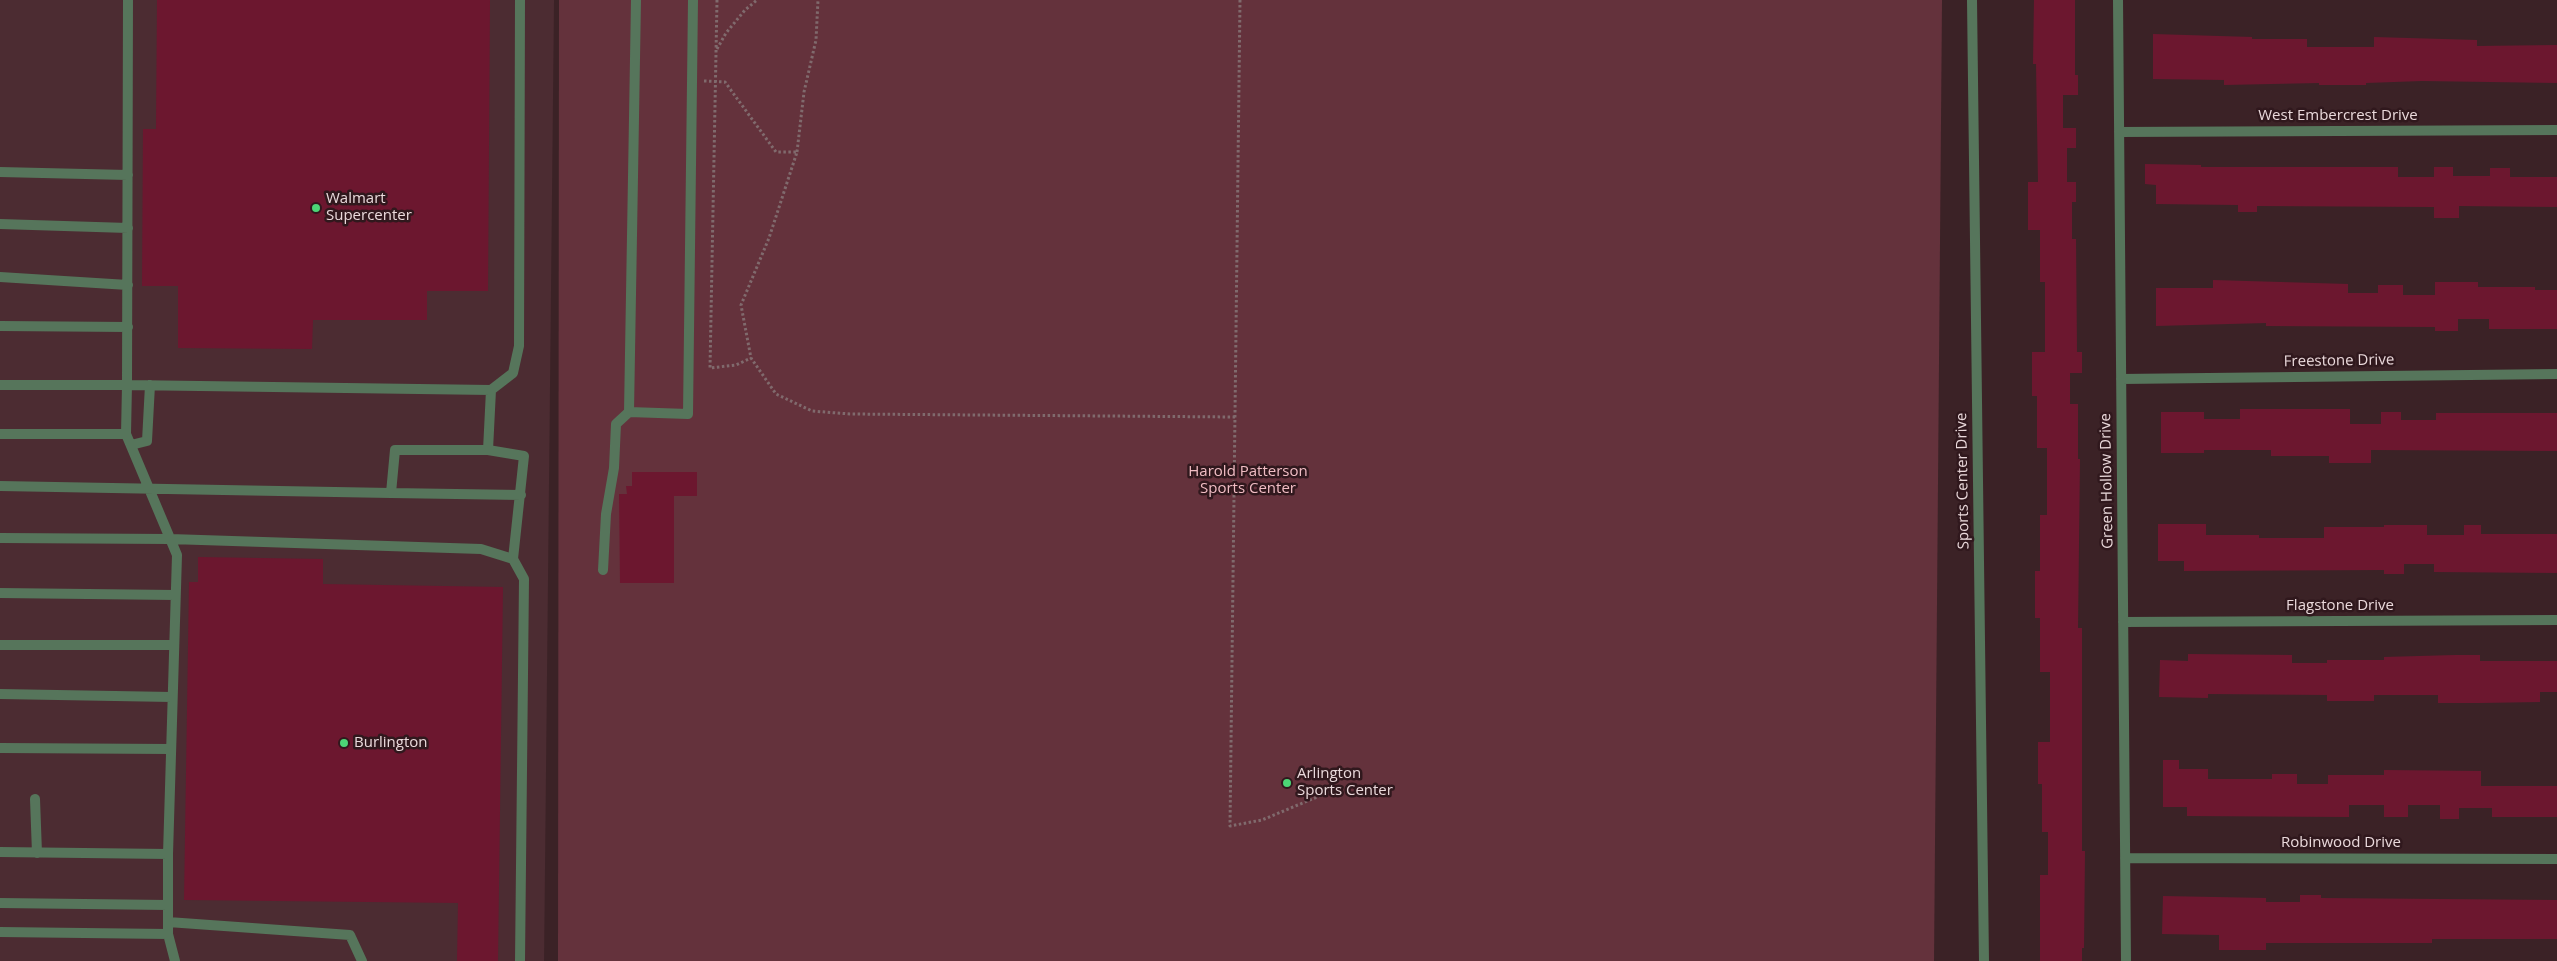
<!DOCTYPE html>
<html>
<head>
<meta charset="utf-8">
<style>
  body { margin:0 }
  canvas { display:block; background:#3b2226 }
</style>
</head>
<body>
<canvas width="2557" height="961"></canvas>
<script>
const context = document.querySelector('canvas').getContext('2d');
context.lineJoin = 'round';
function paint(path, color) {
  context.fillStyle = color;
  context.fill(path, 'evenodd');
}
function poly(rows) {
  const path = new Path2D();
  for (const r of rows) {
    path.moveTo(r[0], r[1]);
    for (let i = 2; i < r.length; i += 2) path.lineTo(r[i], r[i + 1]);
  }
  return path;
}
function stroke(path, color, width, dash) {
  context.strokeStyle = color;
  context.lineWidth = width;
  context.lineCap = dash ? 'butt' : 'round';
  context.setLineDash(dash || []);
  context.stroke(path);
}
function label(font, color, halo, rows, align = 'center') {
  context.font = font + ' "Open Sans",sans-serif';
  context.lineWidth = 5;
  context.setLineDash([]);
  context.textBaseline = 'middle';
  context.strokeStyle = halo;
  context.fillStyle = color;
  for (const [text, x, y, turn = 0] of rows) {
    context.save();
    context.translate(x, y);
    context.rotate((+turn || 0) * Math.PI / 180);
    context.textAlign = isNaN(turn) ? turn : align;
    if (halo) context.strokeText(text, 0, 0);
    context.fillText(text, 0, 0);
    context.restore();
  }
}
paint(poly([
  [0,0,554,0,544,961,0,961]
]), '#4c2c32');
paint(poly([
  [559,0,1942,0,1934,961,558,961]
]), '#64323c');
paint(poly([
  [157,0,490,0,488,291,427,291,427,320,313,320,312,349,178,348,178,286,142,286,143,129,156,129],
  [2034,0,2075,0,2075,75,2078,75,2078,95,2063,95,2063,128,2076,128,2076,148,2067,148,2067,182,2076,182,2076,202,2072,202,2072,239,2076,239,2077,352,2082,352,2082,373,2070,373,2070,404,2078,404,2078,459,2080,459,2078,628,2082,628,2082,851,2085,851,2084,948,2082,948,2082,961,2040,961,2040,875,2048,875,2048,832,2042,832,2042,784,2038,784,2038,742,2050,742,2050,672,2040,672,2040,618,2035,618,2035,571,2040,571,2040,515,2047,515,2047,448,2037,448,2037,396,2032,396,2032,352,2045,352,2045,282,2040,282,2040,230,2028,230,2028,182,2038,182,2036,64,2033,64],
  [2153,34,2252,37,2252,39,2307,39,2307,47,2374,47,2374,37,2477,40,2477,46,2557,45,2557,83,2422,81,2366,83,2366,85,2319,85,2319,83,2224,85,2224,80,2153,79],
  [2145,164,2201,165,2201,167,2398,167,2398,177,2434,177,2434,167,2453,167,2453,176,2490,176,2490,168,2510,168,2510,177,2557,177,2557,207,2459,206,2459,218,2434,218,2434,207,2257,206,2257,212,2238,212,2238,205,2156,204,2156,185,2145,184],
  [2213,280,2348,284,2348,293,2378,293,2378,285,2403,285,2403,295,2435,295,2435,282,2478,282,2478,287,2535,287,2535,290,2557,290,2557,329,2489,329,2489,319,2458,319,2458,331,2435,331,2435,327,2266,326,2266,323,2156,326,2156,288,2213,288],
  [2240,409,2350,409,2350,424,2381,424,2381,412,2401,412,2401,420,2436,420,2436,413,2557,413,2557,451,2371,450,2371,463,2329,463,2329,456,2271,456,2271,450,2204,450,2204,453,2161,453,2161,412,2204,412,2204,419,2240,419],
  [632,472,697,472,697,496,674,496,674,583,620,583,619,494,627,494,626,486,632,486],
  [2158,524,2206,524,2206,535,2259,535,2259,538,2324,538,2324,527,2384,527,2384,525,2427,525,2427,535,2464,535,2464,525,2481,525,2481,534,2557,534,2557,573,2434,572,2434,564,2404,564,2404,574,2384,574,2384,570,2184,571,2184,561,2158,561],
  [198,557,323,559,323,584,503,587,498,961,457,961,458,903,184,900,189,582,198,582],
  [2188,654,2292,655,2292,663,2327,663,2327,660,2384,660,2384,657,2455,655,2480,655,2480,661,2557,661,2557,692,2540,692,2540,702,2480,703,2438,703,2438,695,2374,695,2374,701,2327,701,2327,695,2208,694,2208,698,2159,697,2160,660,2188,661],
  [2163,760,2179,760,2179,769,2208,769,2208,779,2272,779,2272,774,2297,774,2297,784,2328,784,2328,775,2384,775,2384,770,2481,771,2481,786,2557,786,2557,817,2492,817,2492,808,2459,808,2459,819,2440,819,2440,805,2408,805,2408,817,2384,817,2384,805,2349,805,2349,817,2187,816,2187,807,2163,807],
  [2300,895,2321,895,2321,898,2557,900,2557,939,2432,939,2432,943,2266,943,2266,950,2219,950,2219,935,2162,934,2163,896,2266,898,2266,902,2300,902]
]), '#6c172f');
stroke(poly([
  [717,0,710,368,736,365,751,358],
  [1240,0,1230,826,1262,820,1329,792],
  [717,49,726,33,745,10,757,0],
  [704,81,725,82,776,152,797,152,769,238,741,305,751,358,776,394,812,411,850,414,1235,417],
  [797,152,804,92,816,40,818,0]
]), '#806a6d', 3, [2.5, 2.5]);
stroke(poly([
  [636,0,629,412,688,414,693,0],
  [0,172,128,175],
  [0,224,128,228],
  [0,277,128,285],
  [0,326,128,327],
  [0,385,127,385,128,0],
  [0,434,126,434],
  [131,445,147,441,150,385],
  [488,450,491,390],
  [0,486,391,493,395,450,488,450,524,456,513,559],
  [391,493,521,495],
  [0,538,170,539,481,549,513,559,524,579,520,961],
  [603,570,606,514,614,468,616,424,629,412],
  [0,593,175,595],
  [0,645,174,645],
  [0,694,172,697],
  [0,748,171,749],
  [35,799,37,853],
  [0,852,168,854],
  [0,903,168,905],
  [168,922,350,935,362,961],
  [0,932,168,934],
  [175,961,168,934,168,854,177,555,126,434,127,385,491,390,513,373,519,346,520,0]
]), '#56755b', 10);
stroke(poly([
  [2118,0,2126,961],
  [2119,132,2557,130],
  [2121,379,2557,374],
  [2123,622,2557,620],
  [2125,858,2557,859]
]), '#56755b', 10);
stroke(poly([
  [1972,0,1984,961]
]), '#56755b', 10);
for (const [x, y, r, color] of [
  [316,208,5,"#4cd676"],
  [344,743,5,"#4cd676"],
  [1287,783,5,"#4cd676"]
]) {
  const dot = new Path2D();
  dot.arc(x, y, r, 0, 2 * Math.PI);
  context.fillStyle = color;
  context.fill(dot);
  stroke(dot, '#30181d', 2);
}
label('15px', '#ead9db', '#30181d', [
  ["West Embercrest Drive",2338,116],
  ["Freestone Drive",2339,361,-1],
  ["Sports Center Drive",1963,481,-91],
  ["Green Hollow Drive",2107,481,-91],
  ["Flagstone Drive",2340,606],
  ["Robinwood Drive",2341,843]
]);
label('15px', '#ead9db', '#30181d', [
  ["Walmart",326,199],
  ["Supercenter",326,216],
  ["Burlington",354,743],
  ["Arlington",1297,774],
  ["Sports Center",1297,791]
], 'left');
label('15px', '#f1bdc4', '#30181d', [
  ["Harold Patterson",1248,472],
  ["Sports Center",1248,489]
]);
</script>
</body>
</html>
